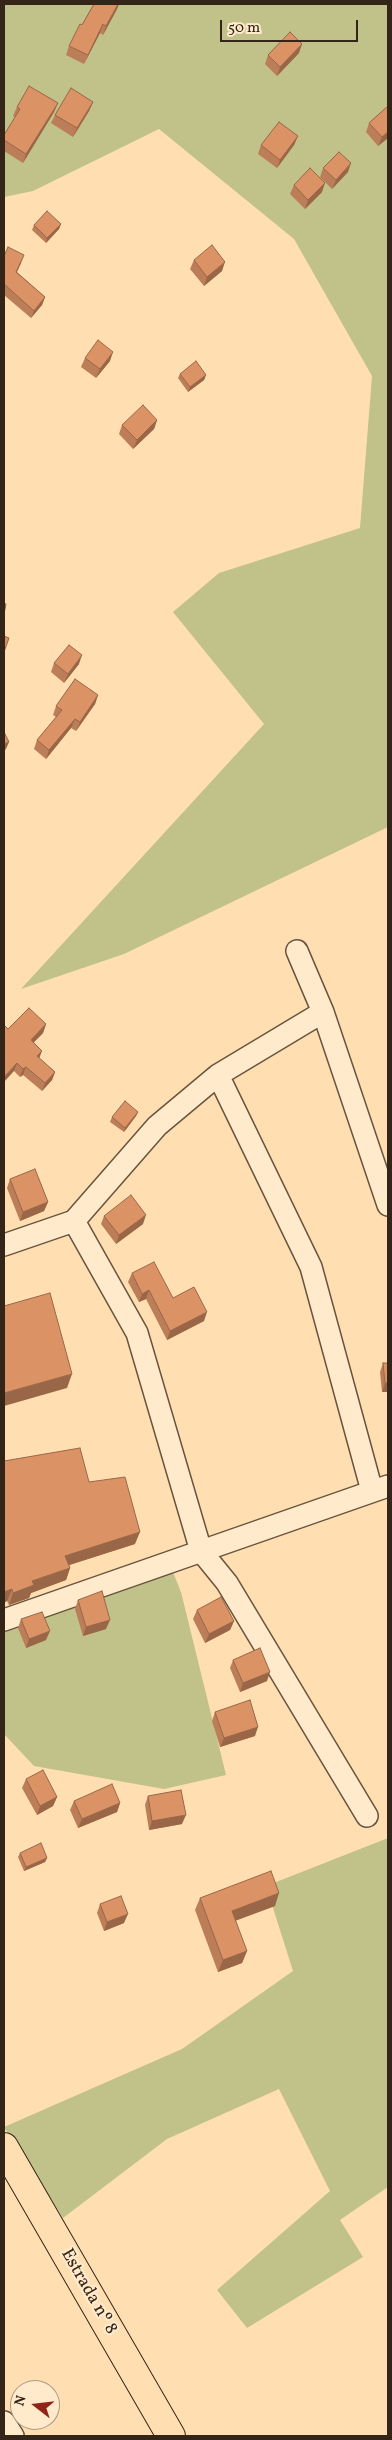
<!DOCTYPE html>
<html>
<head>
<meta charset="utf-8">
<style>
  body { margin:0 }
  #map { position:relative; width:392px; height:2440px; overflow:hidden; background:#ffdfb1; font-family:Vollkorn,serif }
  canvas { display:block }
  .frame { position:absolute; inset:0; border:5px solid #352518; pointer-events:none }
  .north { position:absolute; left:10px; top:2380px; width:50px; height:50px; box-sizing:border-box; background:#ffeacc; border:1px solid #ae9b84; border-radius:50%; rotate:286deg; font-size:14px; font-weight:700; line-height:20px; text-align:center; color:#352518 }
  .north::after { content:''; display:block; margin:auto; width:18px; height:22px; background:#8f2418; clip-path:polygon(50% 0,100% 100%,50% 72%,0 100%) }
  .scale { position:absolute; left:220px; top:20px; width:138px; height:22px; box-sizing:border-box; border:2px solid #352518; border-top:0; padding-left:6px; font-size:15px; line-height:18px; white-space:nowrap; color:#352518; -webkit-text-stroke:4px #ffeacc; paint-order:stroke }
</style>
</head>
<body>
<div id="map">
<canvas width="392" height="2440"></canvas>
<div class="frame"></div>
<div class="north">N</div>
<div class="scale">50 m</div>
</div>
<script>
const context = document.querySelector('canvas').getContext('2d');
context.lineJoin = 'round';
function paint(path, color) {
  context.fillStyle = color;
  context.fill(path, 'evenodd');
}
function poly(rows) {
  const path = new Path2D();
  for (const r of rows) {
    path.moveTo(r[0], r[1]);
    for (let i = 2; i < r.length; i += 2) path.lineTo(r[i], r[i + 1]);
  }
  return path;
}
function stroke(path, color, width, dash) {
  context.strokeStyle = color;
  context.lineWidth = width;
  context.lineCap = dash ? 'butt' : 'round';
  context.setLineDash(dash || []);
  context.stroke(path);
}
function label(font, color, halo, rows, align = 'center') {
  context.font = font + ' Vollkorn,serif';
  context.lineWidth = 4.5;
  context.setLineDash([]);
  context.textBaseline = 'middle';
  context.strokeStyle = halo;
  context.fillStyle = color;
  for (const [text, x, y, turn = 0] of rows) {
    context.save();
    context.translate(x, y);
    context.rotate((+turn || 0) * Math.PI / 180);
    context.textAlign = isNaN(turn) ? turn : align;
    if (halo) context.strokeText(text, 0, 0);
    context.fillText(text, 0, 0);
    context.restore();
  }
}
paint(poly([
  [4,4,388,4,388,827,124,954,21,989,264,724,173,612,219,573,360,528,372,376,294,239,159,129,33,191,4,197],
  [166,1555,181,1592,226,1775,164,1789,34,1766,4,1734,4,1615],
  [388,1838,388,2187,340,2220,363,2257,247,2328,217,2290,330,2191,279,2089,167,2139,63,2218,4,2127,182,2049,293,1971,266,1886]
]), '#c1c18a');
const minor = poly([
  [297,951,323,1012,388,1205],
  [218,1075,311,1267,372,1491],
  [74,1221,137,1333,201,1551,227,1583,367,1816],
  [4,1245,74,1221,157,1126,218,1075,323,1012],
  [4,1620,388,1486],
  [4,2422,13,2436]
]);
const major = poly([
  [4,2147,171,2436]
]);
stroke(minor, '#68543e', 24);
stroke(major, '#352518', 30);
stroke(minor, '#ffeacc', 21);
stroke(major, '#ffdfb1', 28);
paint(poly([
  [94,4,119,4,117,9,103,35,100,33,84,64,66,55,69,46,82,25],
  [299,53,277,76,265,64,268,55],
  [93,102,89,111,73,137,51,123,55,115],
  [58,103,54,112,23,163,4,151,4,135,15,117,13,116,17,107],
  [388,106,388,138,378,146,366,132,369,123],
  [298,136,294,145,277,168,258,154,261,145],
  [323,168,348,172,332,189,320,177],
  [294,185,322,192,305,209,290,194],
  [61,224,59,229,46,243,32,230,34,225],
  [4,256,21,263,17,272,45,297,42,305,31,318,4,295],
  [194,260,222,271,204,286,190,269],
  [85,358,110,361,96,378,81,367],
  [180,374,206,375,204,380,188,392,178,378],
  [157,420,154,429,133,449,119,434,122,425],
  [54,663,79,664,64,683,51,672],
  [98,695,95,704,76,731,71,728,46,759,34,749,37,740,56,717,53,715,56,706],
  [46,1024,43,1033,34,1042,39,1058,55,1072,52,1080,42,1091,23,1075,20,1077,14,1071,8,1029],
  [138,1112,136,1116,124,1132,110,1122,112,1117],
  [10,1179,48,1202,44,1211,20,1221,7,1188],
  [104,1216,143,1224,116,1244,101,1224],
  [132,1273,204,1321,167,1340,146,1299,139,1302,128,1282],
  [383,1363,388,1363,388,1392,382,1392,380,1372],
  [4,1461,89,1482,135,1544,69,1565,70,1568,66,1580,31,1593,29,1598,9,1605,7,1601],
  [78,1600,106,1629,83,1636,75,1609],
  [197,1610,234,1621,230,1630,205,1643,193,1619],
  [21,1619,46,1640,26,1648,18,1628],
  [233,1660,267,1681,240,1692,230,1668],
  [215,1712,255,1736,220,1747,212,1721],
  [26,1779,57,1797,53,1806,37,1815,22,1788],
  [148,1796,182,1824,149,1830,145,1805],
  [74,1801,120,1803,117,1812,78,1828,70,1810],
  [20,1853,47,1858,45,1862,24,1871,18,1857],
  [200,1898,275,1906,235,1920,247,1951,242,1963,218,1972,195,1910],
  [100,1904,124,1923,104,1931,97,1913]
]), '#bc7e58');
paint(poly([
  [118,4,119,4,117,9,103,35,106,26],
  [103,24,100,33,84,64,88,55],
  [302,44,299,53,277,76,280,67],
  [93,102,89,111,73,137,77,128],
  [58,103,54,112,23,163,26,154],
  [388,132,388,138,378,146,382,137],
  [298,136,294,145,277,168,280,160],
  [351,163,348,172,332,189,336,180],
  [325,183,322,192,305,209,308,200],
  [61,224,59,229,46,243,47,238],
  [24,255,21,263,13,280,16,272],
  [225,262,222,271,204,286,207,277],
  [45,297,42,305,31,318,34,311],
  [113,352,110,361,96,378,100,369],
  [206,375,204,380,188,392,190,387],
  [157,420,154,429,133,449,137,440],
  [82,655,79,664,64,683,68,674],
  [98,695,95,704,76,731,80,722],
  [75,719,71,728,46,759,49,750],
  [9,742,6,749,4,751,4,744],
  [46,1024,43,1033,28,1048,31,1040],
  [42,1051,39,1059,37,1056],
  [17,1063,14,1071,4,1082,4,1077],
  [26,1067,23,1075,20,1077,23,1069],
  [55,1072,52,1080,42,1091,45,1083],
  [138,1112,136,1116,124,1132,125,1128],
  [48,1202,44,1211,20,1221,23,1212],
  [146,1215,143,1224,116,1244,119,1235],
  [149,1290,146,1299,139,1302,142,1294],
  [207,1312,204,1321,167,1340,170,1331],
  [72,1374,67,1388,4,1406,4,1393],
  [385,1383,388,1383,388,1392,382,1392],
  [140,1532,135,1544,60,1568,65,1556],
  [70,1568,66,1580,31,1593,29,1598,9,1605,13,1593,32,1581],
  [12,1589,7,1601,4,1603,4,1592],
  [110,1620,106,1629,83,1636,86,1627],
  [234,1621,230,1630,205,1643,209,1634],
  [50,1631,46,1640,26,1648,29,1639],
  [270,1672,267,1681,240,1692,243,1683],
  [258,1727,255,1736,220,1747,224,1738],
  [57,1797,53,1806,37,1815,40,1806],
  [120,1803,117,1812,78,1828,82,1819],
  [186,1815,182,1824,149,1830,152,1821],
  [47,1858,45,1862,24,1871,26,1867],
  [279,1893,275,1906,227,1924,232,1911],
  [128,1914,124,1923,104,1931,107,1922],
  [247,1951,242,1963,218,1972,223,1960]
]), '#996747');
const building = poly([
  [94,4,118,4,106,26,103,24,88,55,69,46,80,24,82,25,94,4],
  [290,32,302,44,280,67,268,55,290,32],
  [29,86,58,103,26,154,4,140,4,135,20,109,17,107,29,86],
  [71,88,93,102,77,128,55,115,71,88],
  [388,106,388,132,382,137,369,123,388,106],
  [279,122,298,136,280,160,261,145,279,122],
  [339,152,351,163,336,180,323,168,339,152],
  [310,168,325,183,308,200,294,185,310,168],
  [47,211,61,224,47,238,34,225,47,211],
  [212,245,225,262,207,277,194,260,212,245],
  [8,247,24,255,16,272,45,297,34,311,4,284,4,256,8,247],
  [98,340,113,352,100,369,85,358,98,340],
  [196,361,206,375,190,387,180,374,196,361],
  [143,405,157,420,137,440,122,425,143,405],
  [4,603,6,604,4,614,4,603],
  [4,636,9,638,4,652,4,636],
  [69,645,82,655,68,674,54,663,69,645],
  [75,679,98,695,80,722,75,719,49,750,37,740,62,710,56,706,75,679],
  [4,732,9,742,4,744,4,732],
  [29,1008,46,1024,31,1040,42,1051,37,1056,55,1072,45,1083,26,1067,23,1069,17,1063,4,1077,4,1025,8,1029,29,1008],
  [125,1101,138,1112,125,1128,112,1117,125,1101],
  [35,1169,48,1202,23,1212,10,1179,35,1169],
  [131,1195,146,1215,119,1235,104,1216,131,1195],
  [154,1262,173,1298,194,1287,207,1312,170,1331,149,1290,142,1294,132,1273,154,1262],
  [50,1293,72,1374,4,1393,4,1306,50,1293],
  [383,1363,388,1363,388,1383,385,1383,383,1363],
  [80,1448,89,1482,125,1477,140,1532,65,1556,70,1568,32,1581,34,1585,13,1593,12,1589,4,1592,4,1461,80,1448],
  [102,1591,110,1620,86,1627,78,1600,102,1591],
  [221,1597,234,1621,209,1634,197,1610,221,1597],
  [42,1612,50,1631,29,1639,21,1619,42,1612],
  [260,1648,270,1672,243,1683,233,1660,260,1648],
  [250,1700,258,1727,224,1738,215,1712,250,1700],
  [43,1770,57,1797,40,1806,26,1779,43,1770],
  [112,1784,120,1803,82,1819,74,1801,112,1784],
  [181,1790,186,1815,152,1821,148,1796,181,1790],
  [41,1843,47,1858,26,1867,20,1853,41,1843],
  [271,1871,279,1893,232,1911,247,1951,223,1960,200,1898,271,1871],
  [121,1896,128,1914,107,1922,100,1904,121,1896]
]);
paint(building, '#db9366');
stroke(building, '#996747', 1);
label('18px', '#352518', '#ffeacc', [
  ["Estrada nº 8",88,2292,60]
]);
</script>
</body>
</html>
